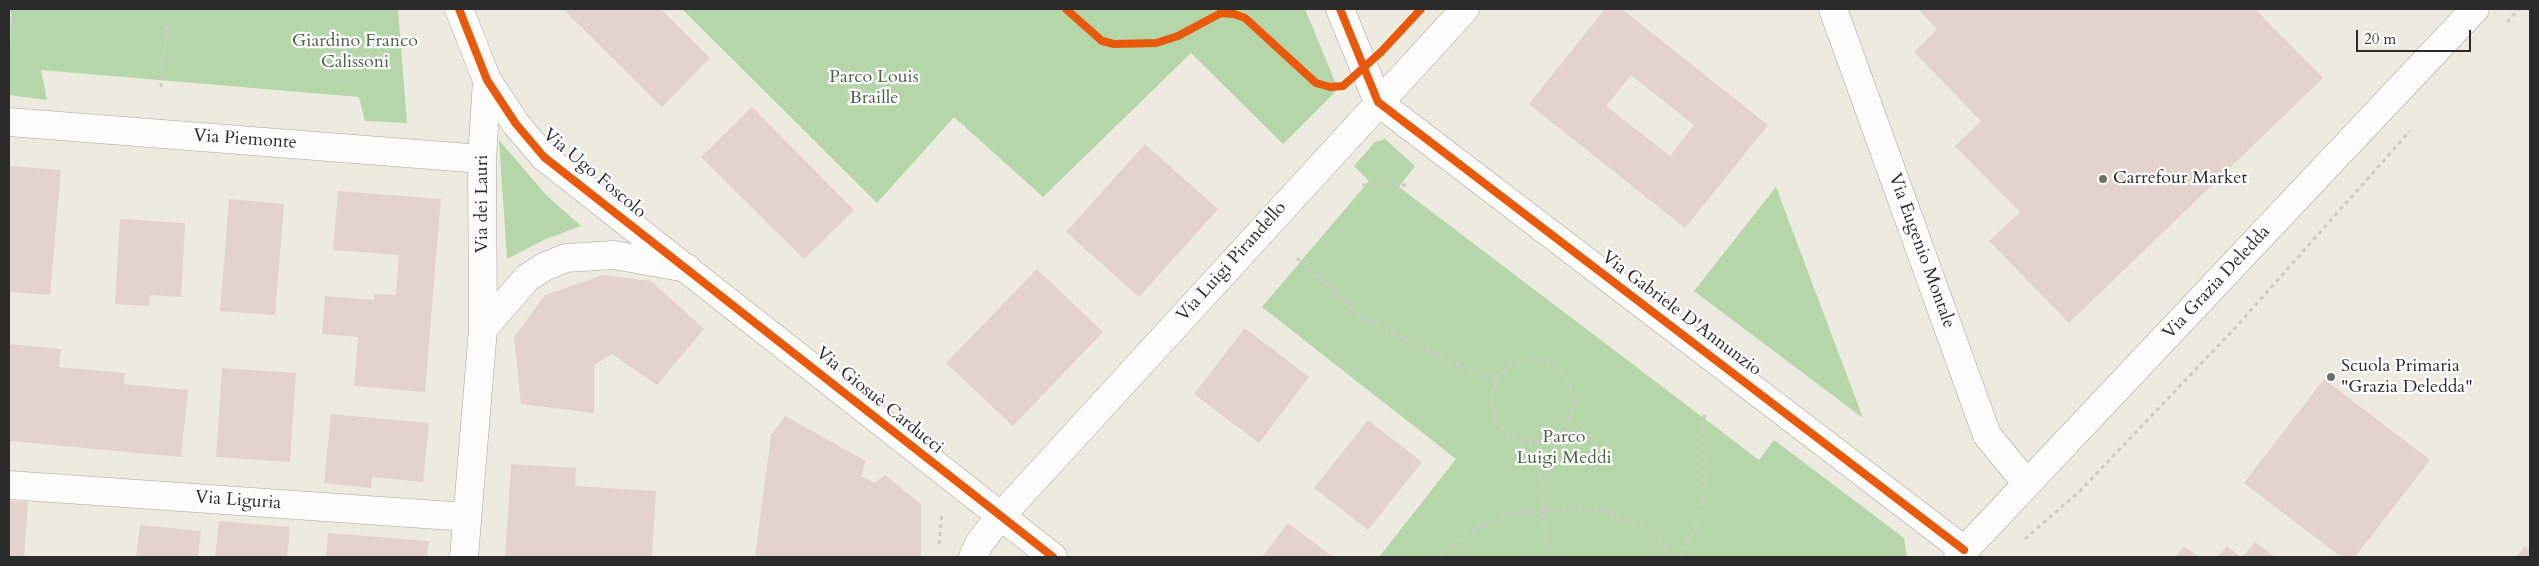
<!DOCTYPE html>
<html>
<head>
<meta charset="utf-8">
<style>
  body { margin:0 }
  #map { position:relative; width:2539px; height:566px; overflow:hidden; background:#edeadf; font-family:Cardo,serif }
  canvas { display:block }
  .frame { position:absolute; inset:0; border:10px solid #2b2b2b; pointer-events:none }
  .scale { position:absolute; left:2356px; top:30px; width:115px; height:22px; box-sizing:border-box; border:2px solid #2b2b2b; border-top:0; padding-left:6px; font-size:15px; line-height:18px; white-space:nowrap; color:#2b2b2b; -webkit-text-stroke:4px #fff; paint-order:stroke }
</style>
</head>
<body>
<div id="map">
<canvas width="2539" height="566"></canvas>
<div class="frame"></div>
<div class="scale">20 m</div>
</div>
<script>
const context = document.querySelector('canvas').getContext('2d');
context.lineJoin = 'round';
function paint(path, color) {
  context.fillStyle = color;
  context.fill(path, 'evenodd');
}
function poly(rows) {
  const path = new Path2D();
  for (const r of rows) {
    if (r.length === 3) {
      path.moveTo(r[0] + r[2], r[1]);
      path.arc(r[0], r[1], r[2], 0, 2 * Math.PI);
      continue;
    }
    path.moveTo(r[0], r[1]);
    for (let i = 2; i < r.length; i += 2) path.lineTo(r[i], r[i + 1]);
  }
  return path;
}
function stroke(path, color, width, dash) {
  context.strokeStyle = color;
  context.lineWidth = width;
  context.lineCap = dash ? 'butt' : 'round';
  context.setLineDash(dash || []);
  context.stroke(path);
}
function label(font, color, halo, rows, align = 'center') {
  context.font = font + ' Cardo,serif';
  context.lineWidth = 4.5;
  context.setLineDash([]);
  context.textBaseline = 'middle';
  context.strokeStyle = halo;
  context.fillStyle = color;
  for (const [text, x, y, turn = 0] of rows) {
    context.save();
    context.translate(x, y);
    context.rotate((+turn || 0) * Math.PI / 180);
    context.textAlign = isNaN(turn) ? turn : align;
    if (halo) context.strokeText(text, 0, 0);
    context.fillText(text, 0, 0);
    context.restore();
  }
}
paint(poly([
  [11,9,398,9,407,123,365,121,359,97,41,70,47,100,9,95],
  [682,9,1305,9,1338,89,1283,144,1191,53,1043,197,954,117,877,203],
  [1385,139,1415,166,1399,187,1759,460,1774,440,1904,538,1907,557,1379,557,1456,459,1262,307,1369,181,1354,166,1375,142],
  [499,140,546,195,581,226,546,239,507,259],
  [1776,187,1863,418,1694,291]
]), '#b5d6a9');
paint(poly([
  [563,9,661,9,710,58,662,107],
  [1605,9,1622,9,1768,125,1685,228,1529,104],
  [1631,75,1694,125,1670,156,1606,106],
  [1918,9,2255,9,2323,78,2069,323,1989,241,2020,212,1955,146,1981,121,1914,52,1937,29],
  [752,107,854,210,804,259,701,157],
  [1145,144,1218,209,1139,297,1066,232],
  [9,166,61,170,50,295,9,292],
  [338,191,441,199,425,392,354,386,358,337,322,334,325,296,374,300,374,294,396,295,399,255,333,250],
  [229,199,284,204,275,315,220,311],
  [120,219,185,223,181,297,150,295,149,306,115,304],
  [1037,269,1103,332,1013,426,946,363],
  [603,275,651,281,704,329,657,385,612,354,594,365,594,413,521,404,514,337,545,295],
  [1245,328,1309,377,1259,443,1194,394],
  [9,344,61,349,59,367,125,373,124,384,188,390,181,457,9,441],
  [222,368,296,373,290,462,216,457],
  [2324,379,2430,460,2355,557,2341,557,2244,483],
  [331,414,429,423,423,482,372,477,371,488,324,483],
  [785,416,866,461,861,476,875,483,885,475,921,504,921,557,755,557,771,435],
  [1368,420,1422,462,1368,530,1314,488],
  [511,464,576,468,575,486,656,491,652,557,505,557],
  [9,501,28,502,24,557,9,557],
  [219,521,290,527,287,557,215,557],
  [1288,523,1333,557,1262,557],
  [140,525,201,531,198,557,136,557],
  [328,533,429,541,427,557,326,557],
  [2255,542,2275,557,2242,557],
  [2184,546,2199,557,2175,557],
  [2227,546,2241,557,2217,557],
  [2525,546,2530,550,2530,557,2516,557]
]), '#e4d3cd');
const minor = poly([
  [1340,9,1378,102,1964,550],
  [1833,9,1987,435,2027,484],
  [9,122,482,159],
  [483,329,527,278,544,267,566,258,614,255,687,268],
  [9,485,467,517],
  [464,557,483,329,482,159,487,80],
  [973,557,980,542,1000,517,1465,9],
  [1958,557,2475,9]
]);
const tertiary = poly([
  [459,9,487,80,516,124,544,157,1053,557]
]);
stroke(minor, '#a7a59f', 29);
stroke(tertiary, '#a7a59f', 29);
stroke(poly([
  [2507,22,2519,9],
  [161,87,166,27],
  [1362,185,1407,185],
  [1297,258,1358,314,1411,343,1495,381],
  [1532,401,41],
  [1538,442,1547,557],
  [2025,539,2080,491,2236,327,2410,131],
  [939,544,942,513],
  [1440,557,1465,535,1488,522,1514,513,1571,508,1601,510,1652,530,1668,548,1672,557],
  [1679,557,1696,528,1704,483,1703,426,1705,414]
]), '#cbcbc8', 3, [4, 4]);
stroke(minor, '#fcfcfa', 28);
stroke(tertiary, '#fcfcfa', 28);
stroke(poly([
  [459,9,487,80,516,124,544,157,1053,557],
  [1066,9,1102,41,1114,44,1156,43,1178,36,1221,13,1234,14,1245,18,1316,83,1330,87,1343,86,1381,52,1421,9],
  [1340,9,1378,102,1964,550]
]), '#e8590c', 8);
for (const [x, y, r, color] of [
  [2103,179,5,"#6f6e6a"],
  [2331,377,5,"#6f6e6a"]
]) {
  const dot = new Path2D();
  dot.arc(x, y, r, 0, 2 * Math.PI);
  context.fillStyle = color;
  context.fill(dot);
  stroke(dot, '#fff', 2);
}
label('18px', '#4b6147', '#fff', [
  ["Giardino Franco",355,42],
  ["Calissoni",355,63],
  ["Parco Louis",874,78],
  ["Braille",874,99],
  ["Parco",1564,438],
  ["Luigi Meddi",1564,459]
]);
label('18px', '#2b2b2b', '#fff', [
  ["Via Piemonte",245,140,4],
  ["Via Ugo Foscolo",594,174,40],
  ["Via dei Lauri",483,204,-90],
  ["Via Eugenio Montale",1921,251,70],
  ["Via Luigi Pirandello",1232,262,-48],
  ["Via Grazia Deledda",2217,283,-47],
  ["Via Gabriele D'Annunzio",1681,314,37],
  ["Via Giosuè Carducci",879,401,39],
  ["Via Liguria",238,501,4]
]);
label('18px', '#2b2b2b', '#fff', [
  ["Carrefour Market",2113,179],
  ["Scuola Primaria",2341,367],
  ["\"Grazia Deledda\"",2341,388]
], 'left');
</script>
</body>
</html>
